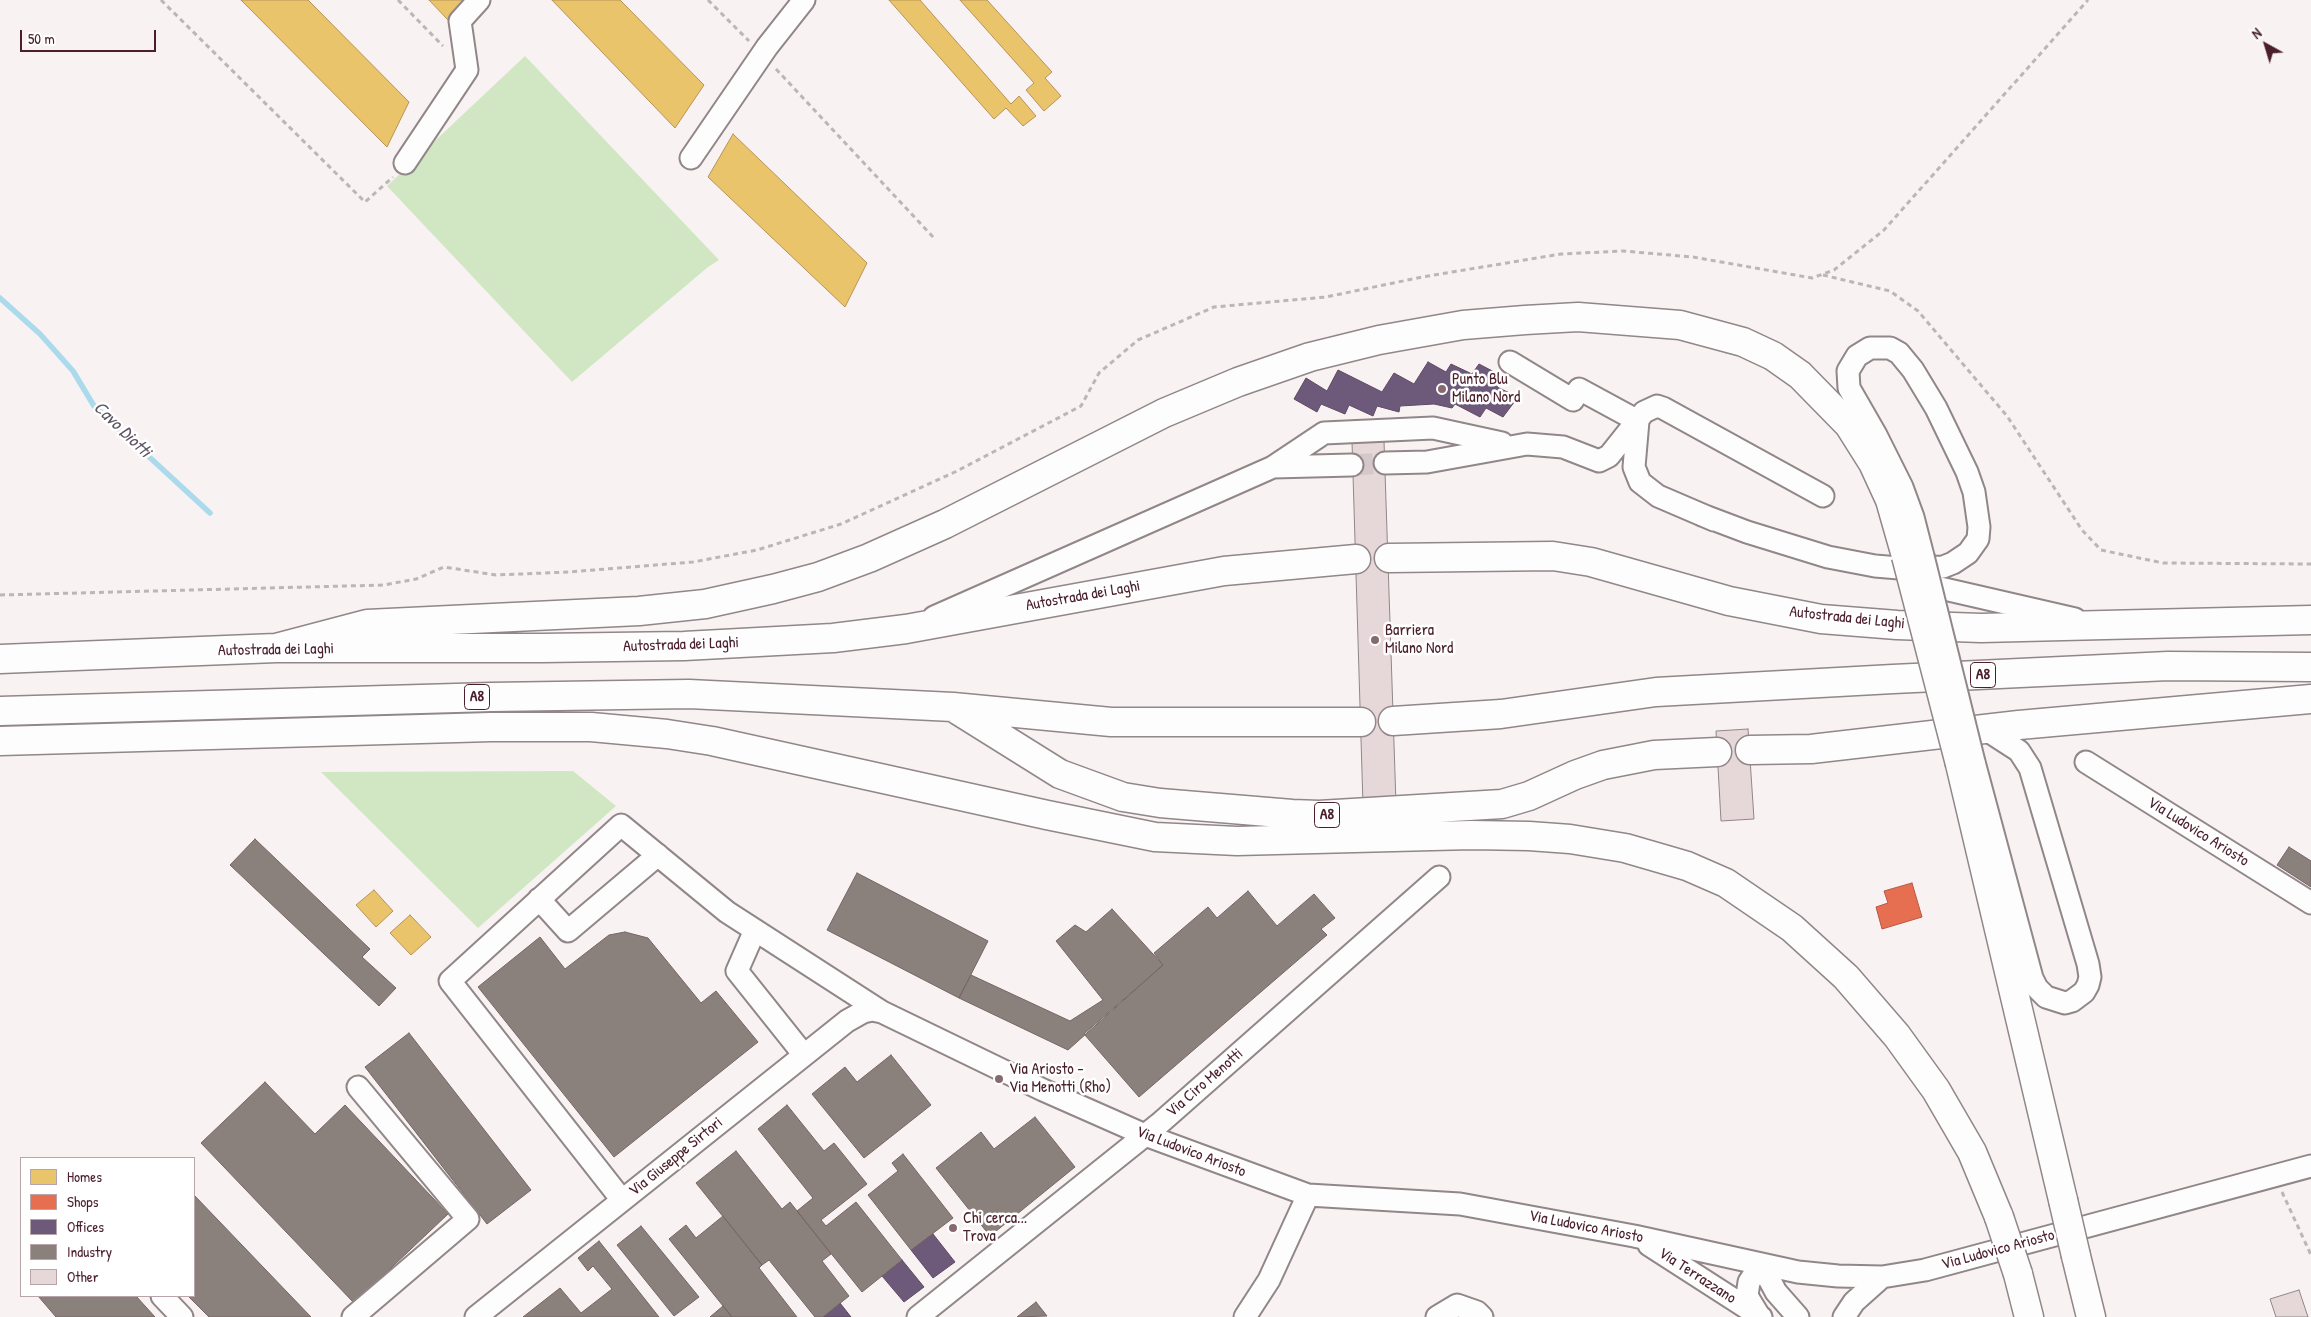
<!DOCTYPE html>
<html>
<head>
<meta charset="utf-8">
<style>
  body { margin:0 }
  #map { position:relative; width:2311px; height:1317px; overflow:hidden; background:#f8f2f2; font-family:"Patrick Hand",sans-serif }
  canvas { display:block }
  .legend { position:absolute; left:20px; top:1157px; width:175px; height:140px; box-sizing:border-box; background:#fff; border:1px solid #b7a5aa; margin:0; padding:6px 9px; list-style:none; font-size:15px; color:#4a1f2b }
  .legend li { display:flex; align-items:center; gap:10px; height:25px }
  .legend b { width:25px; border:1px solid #b7a5aa }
  .north { position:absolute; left:2241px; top:20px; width:50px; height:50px; -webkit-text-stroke:4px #fff; paint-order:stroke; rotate:321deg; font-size:14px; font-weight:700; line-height:20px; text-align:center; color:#4a1f2b }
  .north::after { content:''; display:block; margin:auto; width:18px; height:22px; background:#4a1f2b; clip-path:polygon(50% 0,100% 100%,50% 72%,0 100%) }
  .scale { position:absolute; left:20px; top:30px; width:136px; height:22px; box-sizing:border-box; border:2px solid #4a1f2b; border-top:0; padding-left:6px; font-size:15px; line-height:18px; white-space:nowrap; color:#4a1f2b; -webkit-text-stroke:4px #fff; paint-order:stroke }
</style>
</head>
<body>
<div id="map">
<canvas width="2311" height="1317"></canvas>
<ul class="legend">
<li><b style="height:14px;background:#e9c46a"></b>Homes</li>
<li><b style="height:14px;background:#e76f51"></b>Shops</li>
<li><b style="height:14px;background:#6d597a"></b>Offices</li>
<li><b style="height:14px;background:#8a817c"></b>Industry</li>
<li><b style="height:14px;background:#e6d8d8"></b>Other</li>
</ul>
<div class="north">N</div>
<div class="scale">50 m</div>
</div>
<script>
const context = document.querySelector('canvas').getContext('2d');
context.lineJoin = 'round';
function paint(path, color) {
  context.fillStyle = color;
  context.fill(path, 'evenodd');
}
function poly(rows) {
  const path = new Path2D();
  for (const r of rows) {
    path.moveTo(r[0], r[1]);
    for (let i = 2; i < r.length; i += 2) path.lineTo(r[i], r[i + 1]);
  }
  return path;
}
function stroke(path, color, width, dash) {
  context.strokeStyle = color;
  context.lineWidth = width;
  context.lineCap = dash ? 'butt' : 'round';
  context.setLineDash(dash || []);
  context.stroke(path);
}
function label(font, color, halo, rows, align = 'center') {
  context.font = font + ' "Patrick Hand",sans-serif';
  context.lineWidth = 5;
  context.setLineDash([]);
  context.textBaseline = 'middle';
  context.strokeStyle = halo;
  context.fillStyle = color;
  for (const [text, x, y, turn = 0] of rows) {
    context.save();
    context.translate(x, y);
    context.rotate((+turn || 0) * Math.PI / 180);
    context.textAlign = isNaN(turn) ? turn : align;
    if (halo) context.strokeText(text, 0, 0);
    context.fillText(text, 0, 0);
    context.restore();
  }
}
paint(poly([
  [525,56,719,260,708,267,572,382,387,186],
  [573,771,616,806,478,928,321,772]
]), '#d1e7c3');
const homes = poly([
  [241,0,308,0,409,102,387,147,241,0],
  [429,0,469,0,448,20,429,0],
  [552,0,620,0,704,85,675,128,552,0],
  [889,0,920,0,1011,104,1019,96,1036,116,1023,126,1006,108,994,119,889,0],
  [960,0,987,0,1052,72,1045,78,1061,96,1044,111,1026,90,1034,83,960,0],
  [733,134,867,263,845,307,708,177,733,134],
  [374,890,393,911,376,927,356,905,374,890],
  [410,915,431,937,411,955,390,933,410,915]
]);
paint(homes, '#e9c46a');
stroke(homes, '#b99257', 1);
const shops = poly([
  [1912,883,1922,917,1882,929,1876,907,1888,903,1884,891,1912,883]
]);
paint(shops, '#e76f51');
stroke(shops, '#b85746', 1);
const offices = poly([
  [1428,362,1446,372,1451,364,1472,374,1479,364,1502,376,1497,387,1518,397,1503,417,1486,408,1480,417,1455,404,1452,408,1434,404,1400,406,1399,412,1377,406,1373,416,1349,405,1345,414,1321,404,1317,412,1294,399,1306,378,1327,391,1338,370,1382,392,1394,373,1414,384,1428,362],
  [933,1234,955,1262,933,1278,911,1250,933,1234],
  [902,1260,924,1287,904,1302,882,1276,902,1260],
  [840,1303,851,1317,823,1317,840,1303]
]);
paint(offices, '#6d597a');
stroke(offices, '#624862', 1);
const industry = poly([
  [255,839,370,949,362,957,396,988,379,1006,230,865,255,839],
  [2289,847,2311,861,2311,887,2277,865,2289,847],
  [857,873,988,941,959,998,827,930,857,873],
  [1248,891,1277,926,1314,894,1335,918,1321,929,1327,935,1139,1097,1084,1034,1163,965,1154,953,1208,907,1217,918,1248,891],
  [1112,909,1163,965,1068,1050,959,998,971,975,1070,1021,1103,1000,1056,941,1075,925,1086,932,1112,909],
  [625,932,648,938,701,1003,716,991,758,1042,614,1157,478,987,540,937,565,969,609,935,625,932],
  [409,1033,531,1190,487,1224,365,1067,409,1033],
  [891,1055,931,1105,864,1158,812,1094,845,1067,857,1082,891,1055],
  [265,1082,315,1134,345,1105,448,1214,354,1303,201,1143,265,1082],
  [787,1105,824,1151,834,1143,867,1184,821,1220,826,1226,856,1202,902,1260,862,1292,797,1211,813,1198,758,1129,787,1105],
  [1035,1117,1075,1167,990,1236,936,1168,981,1132,994,1149,1035,1117],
  [736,1151,782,1209,790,1202,831,1254,822,1261,849,1296,823,1317,815,1317,769,1260,762,1265,696,1183,736,1151],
  [903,1154,953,1218,911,1250,868,1195,898,1171,892,1163,903,1154],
  [194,1195,311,1317,209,1317,188,1296,194,1296,194,1195],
  [723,1216,762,1265,759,1268,797,1317,732,1317,669,1239,686,1225,696,1238,723,1216],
  [641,1226,699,1297,674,1316,617,1245,641,1226],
  [599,1241,659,1317,523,1317,560,1288,581,1313,612,1289,593,1266,588,1271,578,1258,599,1241],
  [38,1296,136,1296,155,1317,56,1317,38,1296],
  [1036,1302,1047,1316,1017,1317,1036,1302],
  [723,1306,732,1317,710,1317,723,1306]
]);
paint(industry, '#8a817c');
stroke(industry, '#776464', 1);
stroke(poly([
  [0,298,40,334,73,371,94,406,210,513]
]), '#aadaec', 5.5);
const building = poly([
  [1384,441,1396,804,1363,805,1352,442,1384,441],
  [1748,729,1754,819,1721,821,1716,731,1748,729],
  [2299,1290,2308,1317,2276,1317,2270,1299,2299,1290]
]);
paint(building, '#e6d8d8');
stroke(building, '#918688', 1);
stroke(poly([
  [1352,465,1385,463]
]), '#d5c8ca', 21, [21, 11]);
const minor = poly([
  [691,158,767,47,804,0],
  [405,163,467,70,460,21,479,0],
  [1510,362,1573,400,1579,389,1638,421],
  [1638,421,1634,467,1640,482,1658,496,1714,520],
  [1385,463,1427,462,1527,444,1563,447,1599,461,1609,456,1644,412,1657,406,1663,408,1823,496],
  [1273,467,1324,433,1433,428,1502,443],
  [1702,515,1747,532,1828,557,1875,566,1899,568,1943,567,1953,563,1968,553,1978,539,1979,527,1974,492,1967,472,1936,408,1913,370,1899,353,1890,348,1870,348,1857,356,1848,371,1849,388,1876,435,1902,487,1913,517,1923,556],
  [1914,582,2075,619],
  [934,617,1273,467,1352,465],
  [1974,762,2032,978,2037,988,2046,997,2065,1003,2072,1001,2084,992,2088,985,2090,977,2088,964,2030,768,2019,751,1985,729],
  [2086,762,2311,903],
  [539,899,568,931,658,855],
  [755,930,737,971,804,1055],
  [622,1200,450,981,621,825,727,912,882,1012,1043,1090,1145,1135,1308,1195,1460,1204,1634,1236,1798,1272,1838,1276,1882,1277,1925,1270,2311,1166],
  [1649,1245,1761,1317],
  [1761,1264,1776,1292,1798,1317],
  [162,1296,182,1317],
  [1758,1314,1747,1296,1749,1282,1761,1264],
  [353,1317,468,1219,358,1087],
  [476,1317,847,1021,863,1012,872,1010,882,1012],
  [918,1317,1159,1124,1439,877],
  [1245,1317,1269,1280,1308,1195],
  [1437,1317,1457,1305,1477,1312,1482,1317],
  [1844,1317,1854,1302,1882,1277]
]);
const highway = poly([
  [1389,558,1553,556,1591,562,1729,601,1821,619,1897,625,1981,628,2311,620],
  [276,648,367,624,639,611,705,604,773,589,818,577,869,558,945,524,1164,413,1238,382,1310,357,1379,340,1463,325,1525,320,1578,317,1680,325,1743,342,1773,356,1800,375,1849,425,1873,463,1890,500,1906,556],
  [0,659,276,648,542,648,684,646,833,638,906,629,1224,571,1356,559],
  [956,709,1060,774,1123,797,1160,803,1292,814,1319,815,1502,804,1529,796,1575,775,1603,765,1654,755,1717,752],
  [0,711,491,697,689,694,953,707,1111,722,1361,722],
  [1393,721,1501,714,1656,692,1893,679,2168,666,2311,667],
  [0,741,491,727,591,727,667,734,712,741,1047,815,1155,837,1237,841,1471,835,1529,836,1570,839,1625,848,1687,866,1726,883,1792,928,1846,977,1897,1036,1936,1090,1972,1152,1999,1217],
  [1750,750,1811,749,2019,725,2311,699],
  [1960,764,2063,1200],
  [2076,1256,2091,1317],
  [2018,1274,2029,1317]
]);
stroke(minor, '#918688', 25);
stroke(highway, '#918688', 31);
stroke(poly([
  [161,0,365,202,393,177],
  [398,0,443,46],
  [708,0,749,41],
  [776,69,934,238],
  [1823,275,1890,291,1918,311,2007,416,2082,530,2101,550,2163,563,2311,564],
  [0,595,384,585,416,579,444,567,496,575,569,572,693,562,757,550,841,524,955,472,1081,406,1099,373,1138,340,1214,307,1326,297,1422,277,1561,254,1623,251,1693,257,1812,278,1834,270,1884,230,2088,0],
  [2282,1192,2311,1255]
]), '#bcb6b7', 3, [5, 4]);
stroke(minor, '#fefdfd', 21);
stroke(highway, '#fefdfd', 28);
const minorBridge = poly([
  [1923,556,1974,762]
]);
const highwayBridge = poly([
  [1906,556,1960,764],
  [2063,1200,2076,1256],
  [1999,1217,2018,1274]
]);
stroke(minorBridge, '#918688', 25, []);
stroke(highwayBridge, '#918688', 31, []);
stroke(minorBridge, '#fefdfd', 21);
stroke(highwayBridge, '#fefdfd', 28);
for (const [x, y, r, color] of [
  [1442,389,5,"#876971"],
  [1375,640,5,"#876971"],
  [999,1079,5,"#876971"],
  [953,1228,5,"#876971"]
]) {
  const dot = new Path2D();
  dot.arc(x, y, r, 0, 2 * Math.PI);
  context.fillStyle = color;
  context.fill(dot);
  stroke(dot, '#fff', 2);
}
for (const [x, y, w] of [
  [1983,675,25],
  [477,697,25],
  [1327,815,25]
]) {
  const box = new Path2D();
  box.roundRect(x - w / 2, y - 12.5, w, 25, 4);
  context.fillStyle = '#fff';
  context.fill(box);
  stroke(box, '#4a1f2b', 1);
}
label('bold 15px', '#4a1f2b', null, [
  ["A8",1983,675],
  ["A8",477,697],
  ["A8",1327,815]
]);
label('16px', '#4a1f2b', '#fff', [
  ["Punto Blu",1452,380],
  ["Milano Nord",1452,398],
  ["Barriera",1385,631],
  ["Milano Nord",1385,649],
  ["Via Ariosto -",1009,1070],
  ["Via Menotti (Rho)",1009,1088],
  ["Chi cerca...",963,1219],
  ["Trova",963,1237]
], 'left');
label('16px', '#4a1f2b', '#fff', [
  ["Autostrada dei Laghi",1083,596,-10],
  ["Autostrada dei Laghi",1847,618,6],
  ["Autostrada dei Laghi",681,645,-2],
  ["Autostrada dei Laghi",276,650,-1],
  ["Via Ludovico Ariosto",2198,832,32],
  ["Via Ciro Menotti",1205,1083,-41],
  ["Via Ludovico Ariosto",1191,1152,21],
  ["Via Giuseppe Sirtori",676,1157,-39],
  ["Via Ludovico Ariosto",1586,1227,11],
  ["Via Ludovico Ariosto",1998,1250,-15],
  ["Via Terrazzano",1697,1276,33]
]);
label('italic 18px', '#5d5464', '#fff', [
  ["Cavo Diotti",122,430,44]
]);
</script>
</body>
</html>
